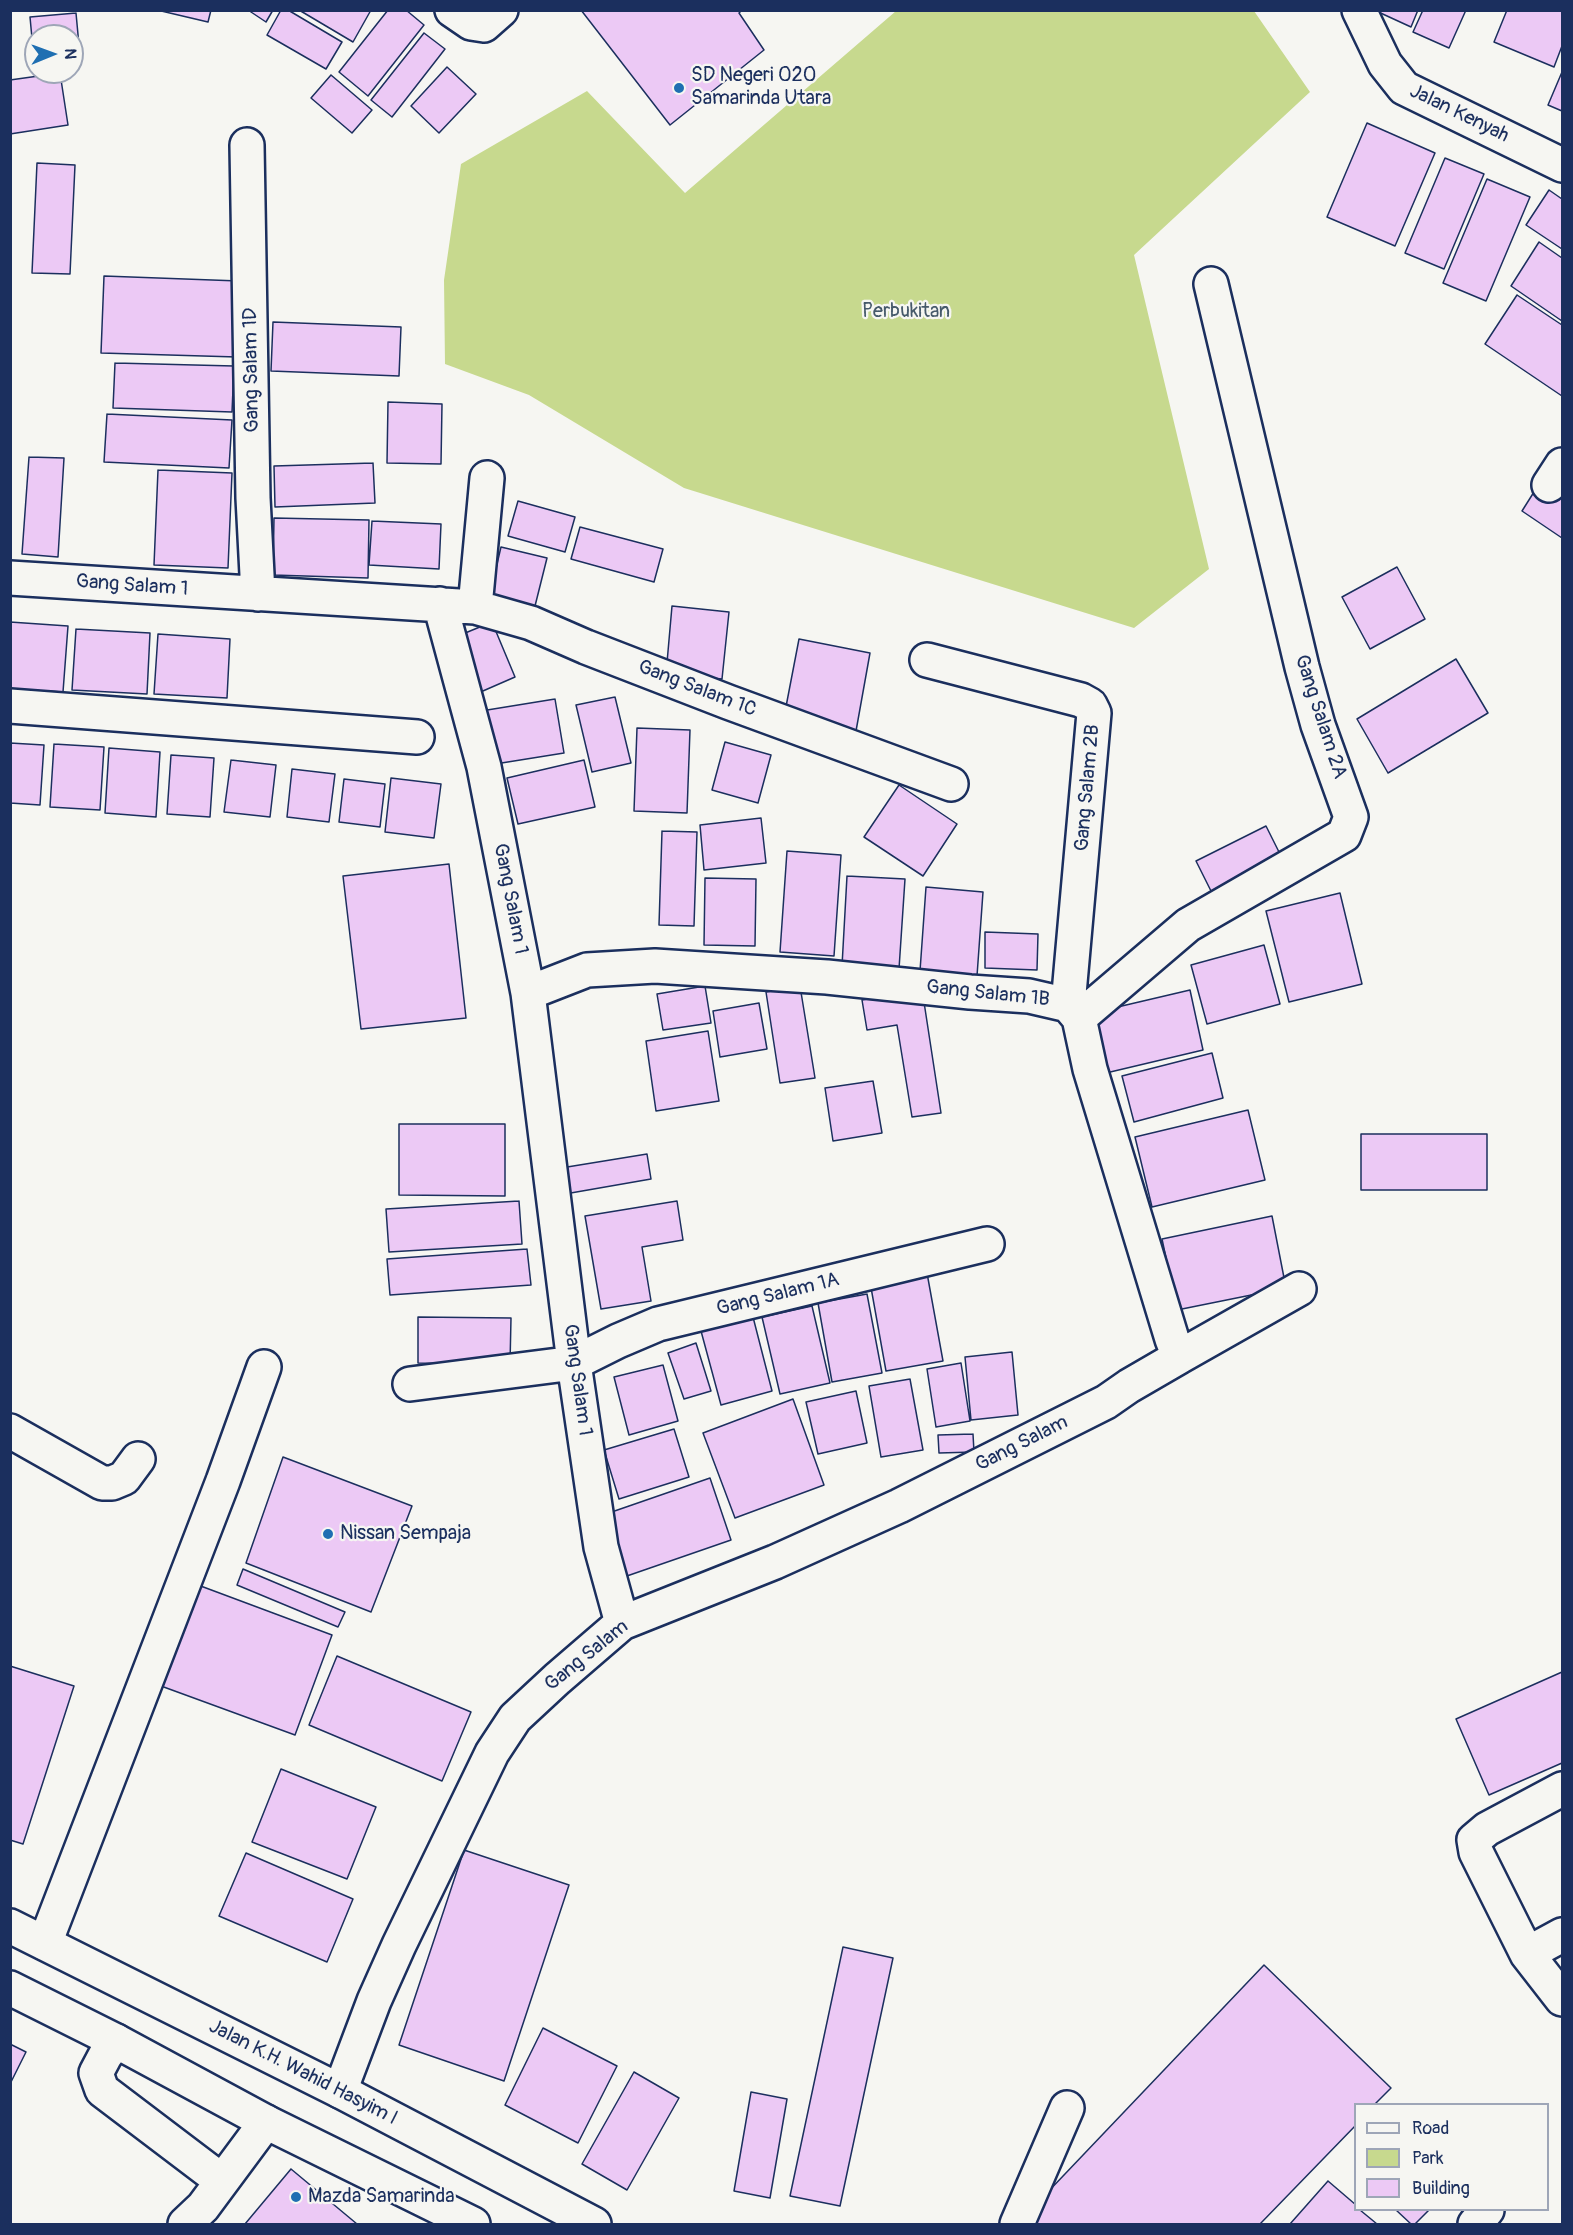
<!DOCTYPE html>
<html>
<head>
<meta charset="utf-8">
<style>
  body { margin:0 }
  #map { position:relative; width:1573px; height:2235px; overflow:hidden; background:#f6f6f2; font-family:Pangolin,sans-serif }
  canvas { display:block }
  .frame { position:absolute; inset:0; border:12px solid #1b2f5e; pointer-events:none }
  .legend { position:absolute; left:1354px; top:2103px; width:195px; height:108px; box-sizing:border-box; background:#f6f6f2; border:2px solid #9ea6b7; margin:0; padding:8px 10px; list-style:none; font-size:18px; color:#1b2f5e }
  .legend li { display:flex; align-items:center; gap:12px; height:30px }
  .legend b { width:30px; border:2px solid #9ea6b7 }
  .north { position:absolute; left:24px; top:24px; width:60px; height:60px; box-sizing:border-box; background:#f6f6f2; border:2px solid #9ea6b7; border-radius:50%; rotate:89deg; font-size:16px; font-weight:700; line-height:24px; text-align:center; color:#1b2f5e }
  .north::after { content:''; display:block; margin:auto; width:21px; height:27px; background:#1f6fb2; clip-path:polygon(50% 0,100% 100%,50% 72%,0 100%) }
</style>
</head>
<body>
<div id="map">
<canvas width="1573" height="2235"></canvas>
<div class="frame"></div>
<ul class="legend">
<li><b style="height:8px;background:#f6f6f2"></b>Road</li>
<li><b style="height:16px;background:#c7d98e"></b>Park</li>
<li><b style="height:16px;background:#ecc9f5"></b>Building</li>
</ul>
<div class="north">N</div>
</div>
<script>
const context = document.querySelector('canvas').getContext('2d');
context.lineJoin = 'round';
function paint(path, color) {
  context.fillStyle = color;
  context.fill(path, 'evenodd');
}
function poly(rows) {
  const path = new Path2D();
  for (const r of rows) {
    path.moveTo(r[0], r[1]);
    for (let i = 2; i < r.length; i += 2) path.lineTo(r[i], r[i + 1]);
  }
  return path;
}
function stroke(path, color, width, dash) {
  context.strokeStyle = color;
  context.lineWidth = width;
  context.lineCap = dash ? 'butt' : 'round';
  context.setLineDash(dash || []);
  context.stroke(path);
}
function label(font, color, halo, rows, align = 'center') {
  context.font = font + ' Pangolin,sans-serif';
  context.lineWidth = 4.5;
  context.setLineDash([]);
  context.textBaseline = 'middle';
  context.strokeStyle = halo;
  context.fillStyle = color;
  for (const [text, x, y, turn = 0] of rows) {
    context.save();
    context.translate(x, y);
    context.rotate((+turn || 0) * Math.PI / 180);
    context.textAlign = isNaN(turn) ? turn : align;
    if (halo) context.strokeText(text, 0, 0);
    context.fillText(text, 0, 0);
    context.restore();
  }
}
paint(poly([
  [896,11,1254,11,1310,92,1134,255,1209,569,1134,628,684,488,529,395,445,364,444,280,461,164,587,91,685,193]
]), '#c7d98e');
const building = poly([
  [157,10,211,10,208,22,157,10],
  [248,10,273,10,266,22,248,10],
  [281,10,288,10,342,42,326,69,267,35,281,10],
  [299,10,371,10,353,42,299,10],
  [388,10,406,10,424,25,368,96,339,72,388,10],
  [581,10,742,10,739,13,764,50,670,125,581,10],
  [1374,10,1418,10,1411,27,1374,10],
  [1423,10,1466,10,1449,48,1413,32,1423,10],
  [1507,10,1562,10,1562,46,1554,67,1494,42,1507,10],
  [76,13,80,56,72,57,72,36,36,36,36,60,34,60,30,17,76,13],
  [424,33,445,49,392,117,371,100,424,33],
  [447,67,476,94,439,133,411,106,447,67],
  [1562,72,1562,111,1548,105,1562,72],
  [60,73,68,125,10,134,10,80,60,73],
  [331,75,372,110,352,133,311,98,331,75],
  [1367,123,1435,153,1395,246,1327,217,1367,123],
  [1445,158,1484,174,1444,269,1405,253,1445,158],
  [37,163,75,165,70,274,32,273,37,163],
  [1487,179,1530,197,1486,301,1443,283,1487,179],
  [1549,190,1562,199,1562,249,1526,225,1549,190],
  [1539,242,1562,258,1562,321,1511,286,1539,242],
  [104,276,239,281,237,357,101,353,104,276],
  [1517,295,1562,325,1562,396,1485,344,1517,295],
  [273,322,401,327,399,376,271,371,273,322],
  [115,363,234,366,232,412,113,408,115,363],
  [388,402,442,404,441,464,387,463,388,402],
  [107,414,232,420,229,468,104,462,107,414],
  [29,457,64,458,58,557,22,554,29,457],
  [373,463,375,503,275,507,274,466,373,463],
  [158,470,232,473,228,568,154,565,158,470],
  [1539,484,1562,499,1562,538,1522,511,1539,484],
  [518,501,575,517,565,552,508,536,518,501],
  [274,518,369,520,368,578,273,575,274,518],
  [372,521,441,524,439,569,369,565,372,521],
  [580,527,663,549,654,582,571,559,580,527],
  [501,547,547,558,534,610,489,598,501,547],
  [1397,567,1425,619,1370,649,1342,597,1397,567],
  [672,606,729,612,722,679,666,674,672,606],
  [10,622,68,626,63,692,10,689,10,622],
  [492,622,515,677,476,694,453,638,492,622],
  [76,629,150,633,147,694,72,690,76,629],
  [158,634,230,639,227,698,154,694,158,634],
  [799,639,870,653,856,731,784,717,799,639],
  [1456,659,1488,713,1388,773,1357,719,1456,659],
  [615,697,631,763,592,772,576,705,615,697],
  [555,699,564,753,489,765,481,711,555,699],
  [637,728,690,730,687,813,634,811,637,728],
  [725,742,771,755,758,803,712,790,725,742],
  [10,743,44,745,40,805,10,803,10,743],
  [54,744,104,747,100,810,50,807,54,744],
  [109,748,160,752,156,817,105,813,109,748],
  [171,755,214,758,210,817,167,814,171,755],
  [231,760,276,765,270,817,224,812,231,760],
  [584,760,595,807,518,824,507,778,584,760],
  [292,769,335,774,329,822,287,817,292,769],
  [391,778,441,784,434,838,385,832,391,778],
  [344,779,385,784,380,827,339,822,344,779],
  [899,785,957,824,923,876,864,837,899,785],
  [761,818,766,863,704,870,700,825,761,818],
  [1266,826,1283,860,1213,895,1196,861,1266,826],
  [662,831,697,832,694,926,659,925,662,831],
  [787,851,841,855,834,956,780,952,787,851],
  [449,864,466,1018,361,1029,343,876,449,864],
  [847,876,905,879,899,969,842,966,847,876],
  [705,878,756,879,755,946,704,945,705,878],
  [926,887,983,892,977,976,920,971,926,887],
  [1340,893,1362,984,1289,1002,1266,911,1340,893],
  [985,932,1038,934,1037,970,985,968,985,932],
  [1264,945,1280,1004,1207,1024,1191,965,1264,945],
  [705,986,711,1023,663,1030,657,994,705,986],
  [800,986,815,1078,780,1083,766,992,800,986],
  [922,989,941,1113,912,1117,897,1025,867,1030,862,1000,922,989],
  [1190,990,1203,1050,1106,1073,1092,1013,1190,990],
  [759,1003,767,1049,720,1057,713,1011,759,1003],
  [708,1031,719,1101,656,1111,646,1041,708,1031],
  [1212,1053,1223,1098,1134,1122,1122,1076,1212,1053],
  [873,1081,882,1133,833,1141,825,1088,873,1081],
  [1248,1110,1265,1180,1152,1207,1135,1137,1248,1110],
  [399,1124,505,1124,505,1196,399,1195,399,1124],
  [1361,1134,1487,1134,1487,1190,1361,1190,1361,1134],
  [647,1154,651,1179,565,1194,561,1168,647,1154],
  [519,1201,522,1244,389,1252,386,1209,519,1201],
  [677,1201,683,1240,642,1247,651,1301,601,1309,585,1216,677,1201],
  [1272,1216,1286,1288,1177,1310,1162,1239,1272,1216],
  [527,1249,531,1285,390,1295,387,1259,527,1249],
  [927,1273,943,1361,886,1371,870,1282,927,1273],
  [867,1294,882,1373,832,1382,818,1303,867,1294],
  [812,1306,830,1383,780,1394,762,1317,812,1306],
  [418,1317,511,1318,510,1364,418,1363,418,1317],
  [753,1317,772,1391,721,1405,701,1331,753,1317],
  [696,1343,711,1391,684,1399,668,1353,696,1343],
  [1012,1352,1018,1415,971,1420,965,1357,1012,1352],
  [961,1363,970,1421,936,1427,927,1369,961,1363],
  [663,1365,678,1421,629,1435,614,1377,663,1365],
  [910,1379,923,1450,881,1457,869,1386,910,1379],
  [856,1391,867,1443,818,1454,806,1402,856,1391],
  [793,1399,824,1485,735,1518,703,1433,793,1399],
  [674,1429,689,1477,619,1499,604,1450,674,1429],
  [973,1434,974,1452,939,1453,938,1435,973,1434],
  [283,1457,412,1506,371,1612,246,1563,283,1457],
  [710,1478,731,1540,624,1577,603,1515,710,1478],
  [243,1569,345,1612,338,1627,237,1585,243,1569],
  [198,1585,332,1635,295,1735,161,1686,198,1585],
  [337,1656,471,1712,442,1781,309,1725,337,1656],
  [10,1666,74,1686,23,1844,10,1840,10,1666],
  [1562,1672,1562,1763,1489,1795,1456,1719,1562,1672],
  [281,1769,376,1807,347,1879,252,1842,281,1769],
  [464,1850,569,1885,504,2081,399,2045,464,1850],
  [246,1853,353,1899,327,1962,219,1916,246,1853],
  [843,1947,893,1958,840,2206,790,2196,843,1947],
  [1264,1965,1391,2088,1375,2104,1356,2104,1356,2125,1260,2224,1032,2224,1024,2217,1264,1965],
  [543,2028,617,2066,578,2143,505,2105,543,2028],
  [10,2044,26,2052,10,2084,10,2044],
  [634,2072,679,2098,627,2190,582,2164,634,2072],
  [751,2092,787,2099,770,2198,734,2191,751,2092],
  [291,2169,357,2224,245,2224,291,2169],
  [1328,2181,1356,2205,1356,2210,1360,2210,1377,2224,1290,2224,1328,2181],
  [1396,2210,1429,2210,1415,2224,1411,2224,1396,2210]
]);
paint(building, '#ecc9f5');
stroke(building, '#1b2f5e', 1.5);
const minor = poly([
  [452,10,471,23,484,25,501,10],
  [1359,10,1385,64,1404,88,1562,165],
  [247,145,253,498,258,594],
  [1549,485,1562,465],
  [10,578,475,607,531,623,586,647,728,702,951,784],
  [440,604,484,767,528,993,574,1363,601,1547,622,1623],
  [475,607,487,478],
  [927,660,1081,700,1090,705,1094,713,1068,1005],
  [10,706,417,737],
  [1079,1018,1188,925,1344,835,1351,817,1318,725,1302,667,1211,284],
  [1179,1357,1299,1289],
  [410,1384,574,1363,618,1341,658,1324,987,1244],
  [10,1431,102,1483,112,1483,124,1478,138,1459],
  [1562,1789,1487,1829,1474,1840,1476,1852,1527,1954,1562,1999],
  [45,1943,223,1481,264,1367],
  [1527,1954,1562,1935],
  [116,2041,105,2056,96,2073,102,2090,222,2181],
  [340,2091,374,2001,399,1945,492,1753,515,1718,557,1679,622,1623,775,1562,899,1506,1106,1402,1129,1386,1179,1357,1172,1339,1090,1069,1079,1018,1068,1005,1029,996,970,992,827,977,655,966,587,970,528,993],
  [185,2224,203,2207,266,2122],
  [1017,2224,1067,2108],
  [1475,2224,1487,2210]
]);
const major = poly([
  [10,1926,340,2091,594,2224],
  [10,1988,116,2041,266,2122,473,2224]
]);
stroke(minor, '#1b2f5e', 38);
stroke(major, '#1b2f5e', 38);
stroke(minor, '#f6f6f2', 33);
stroke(major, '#f6f6f2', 33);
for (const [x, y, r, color] of [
  [679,88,6,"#1f6fb2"],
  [328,1534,6,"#1f6fb2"],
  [296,2197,6,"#1f6fb2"]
]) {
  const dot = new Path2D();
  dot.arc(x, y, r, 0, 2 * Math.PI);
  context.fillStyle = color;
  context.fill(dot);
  stroke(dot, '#f6f6f2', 2);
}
label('20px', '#1b2f5e', '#f6f6f2', [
  ["SD Negeri 020",691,76],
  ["Samarinda Utara",691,99],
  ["Nissan Sempaja",340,1534],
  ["Mazda Samarinda",308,2197]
], 'left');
label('20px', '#1b2f5e', '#f6f6f2', [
  ["Jalan Kenyah",1459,114,26],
  ["Gang Salam 1D",252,370,-91],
  ["Gang Salam 1",132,586,4],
  ["Gang Salam 1C",697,689,21],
  ["Gang Salam 2A",1320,717,72],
  ["Gang Salam 2B",1088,788,-85],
  ["Gang Salam 1",510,899,79],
  ["Gang Salam 1B",988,994,6],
  ["Gang Salam 1A",778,1295,-14],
  ["Gang Salam 1",577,1380,82],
  ["Gang Salam",1022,1444,-27],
  ["Gang Salam",587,1656,-39],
  ["Jalan K.H. Wahid Hasyim I",303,2073,27]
]);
label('20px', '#465a6a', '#f6f6f2', [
  ["Perbukitan",906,312]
]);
</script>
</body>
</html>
